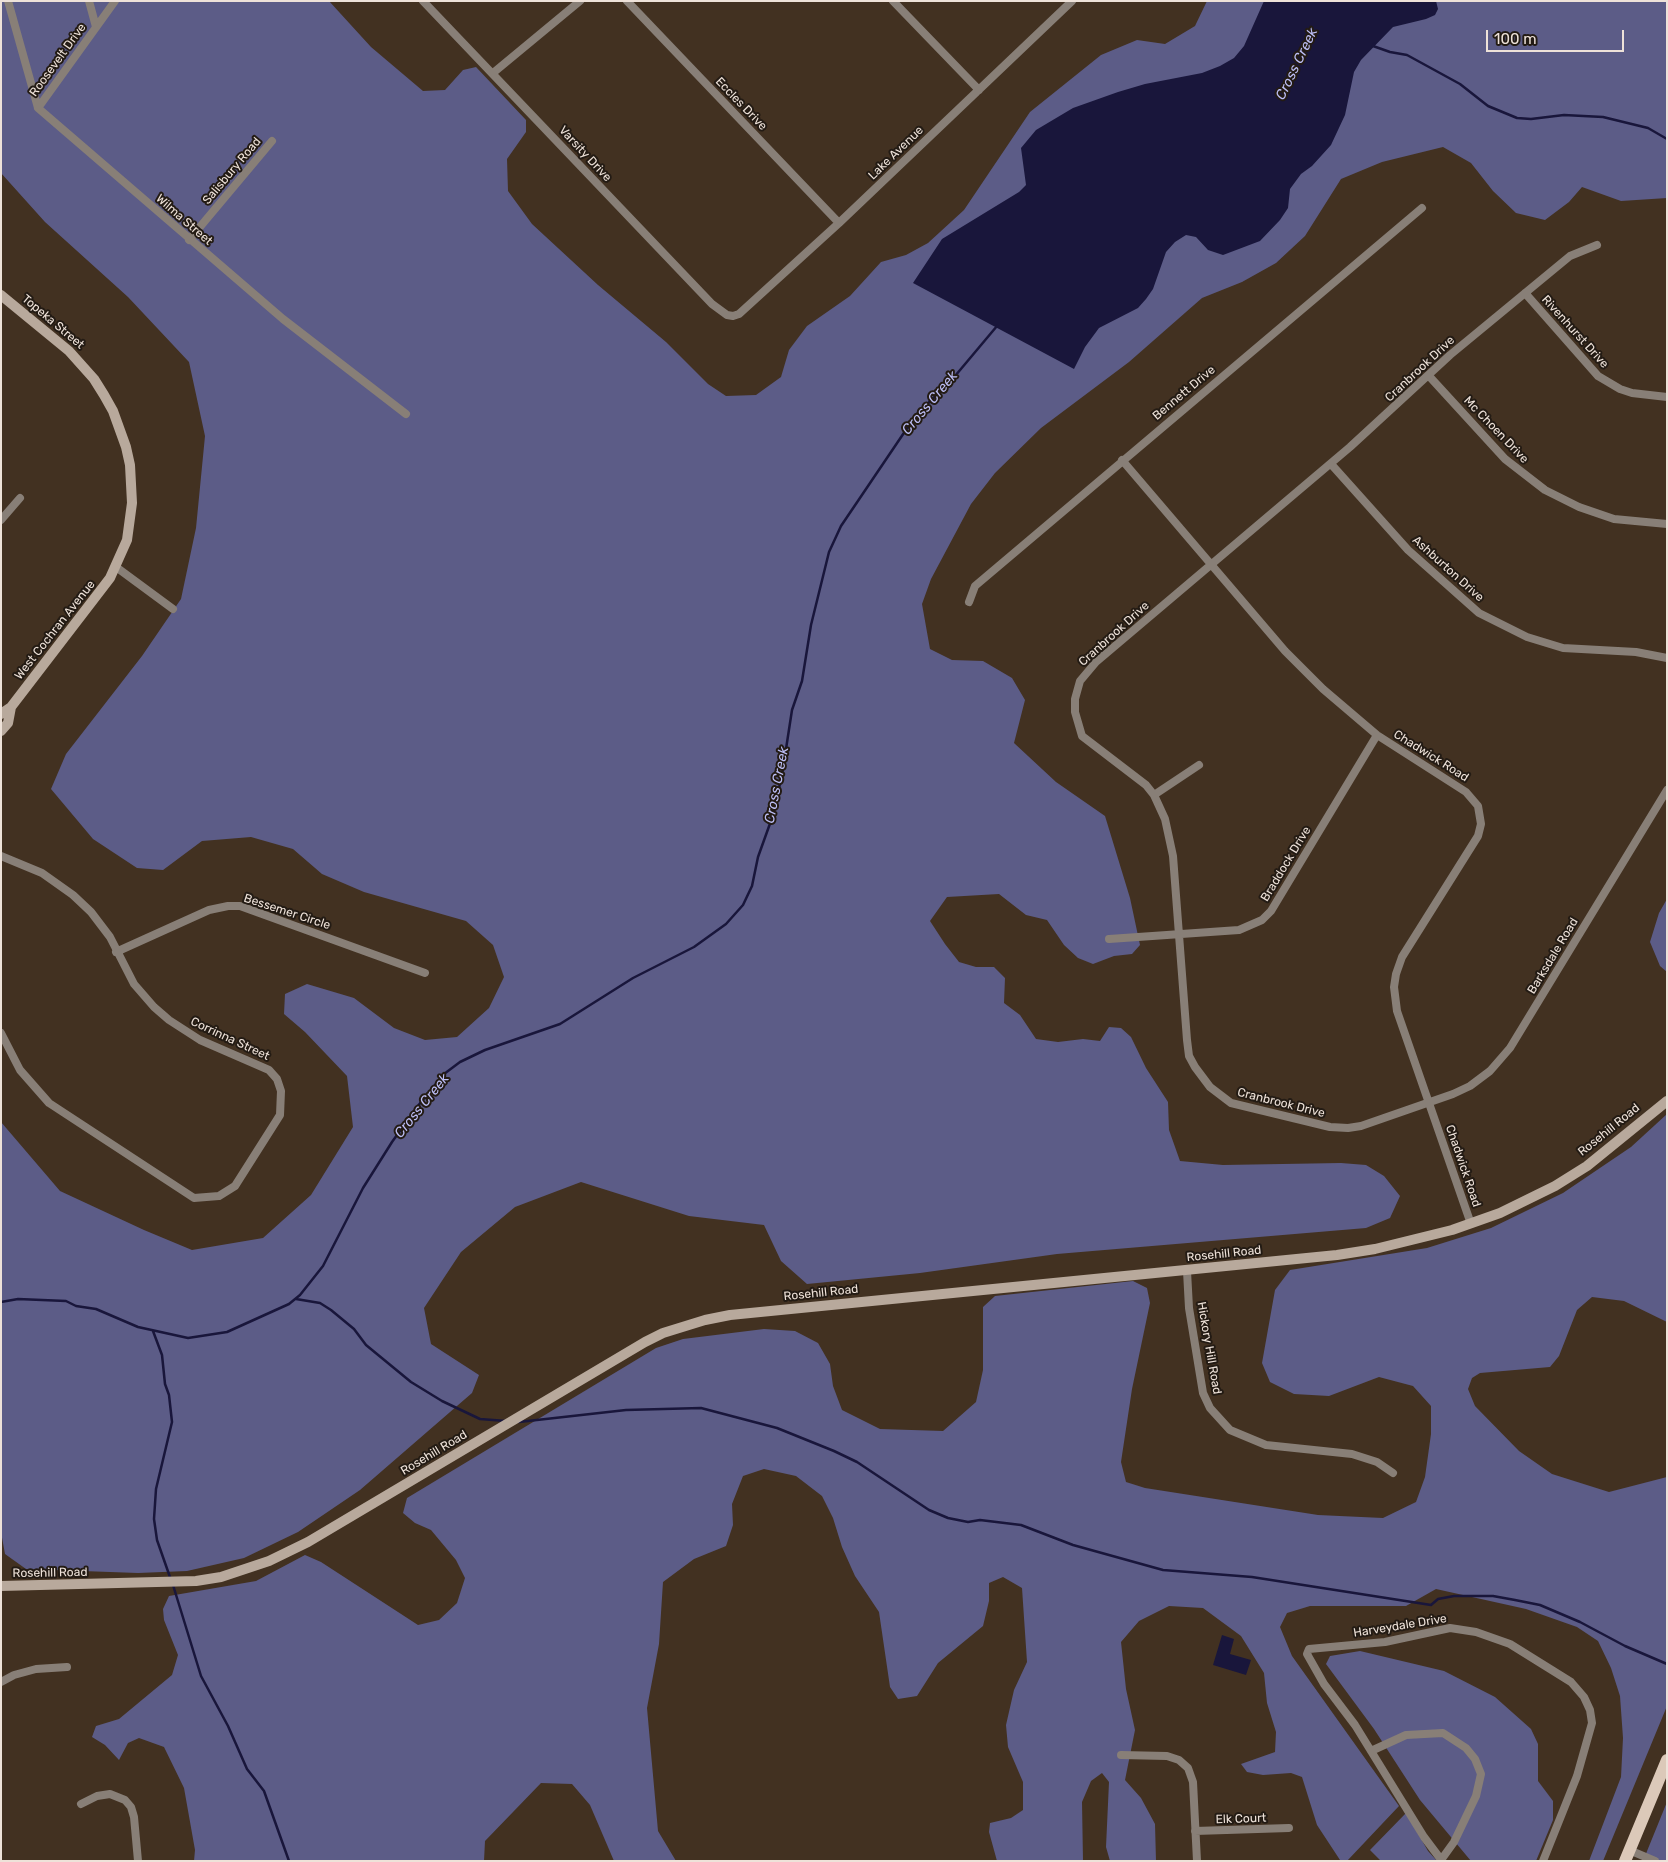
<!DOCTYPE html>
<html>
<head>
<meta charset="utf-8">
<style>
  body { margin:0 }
  #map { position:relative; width:1668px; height:1862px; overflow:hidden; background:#423121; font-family:Rubik,sans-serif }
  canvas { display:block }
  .frame { position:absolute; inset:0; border:2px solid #eee2d9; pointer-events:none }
  .scale { position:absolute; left:1486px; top:30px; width:138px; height:22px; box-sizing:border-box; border:2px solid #eee2d9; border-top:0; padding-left:6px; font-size:15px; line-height:18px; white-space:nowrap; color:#eee2d9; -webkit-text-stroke:4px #231b14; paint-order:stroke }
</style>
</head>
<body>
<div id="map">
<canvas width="1668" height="1862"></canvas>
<div class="frame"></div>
<div class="scale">100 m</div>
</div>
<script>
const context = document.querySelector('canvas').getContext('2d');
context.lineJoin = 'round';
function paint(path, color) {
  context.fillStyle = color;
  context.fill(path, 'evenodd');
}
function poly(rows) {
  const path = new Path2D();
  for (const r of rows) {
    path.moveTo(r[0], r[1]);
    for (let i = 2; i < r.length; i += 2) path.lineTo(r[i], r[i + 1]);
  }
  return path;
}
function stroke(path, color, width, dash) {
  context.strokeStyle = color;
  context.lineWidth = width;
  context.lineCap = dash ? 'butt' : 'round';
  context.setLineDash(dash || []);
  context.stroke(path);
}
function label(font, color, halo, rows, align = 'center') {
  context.font = font + ' Rubik,sans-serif';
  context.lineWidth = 4;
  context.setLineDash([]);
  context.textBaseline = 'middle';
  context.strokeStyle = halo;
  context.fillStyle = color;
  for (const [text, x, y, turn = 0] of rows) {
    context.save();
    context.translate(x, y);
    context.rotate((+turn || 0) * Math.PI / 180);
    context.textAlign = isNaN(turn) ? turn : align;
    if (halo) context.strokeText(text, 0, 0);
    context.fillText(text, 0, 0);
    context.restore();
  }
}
paint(poly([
  [1,1,329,1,371,47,423,91,445,90,463,70,476,67,526,120,526,132,507,159,508,191,532,224,598,285,666,342,708,384,726,396,756,395,781,377,789,350,807,326,850,296,881,262,906,255,928,243,964,210,1030,112,1101,55,1137,40,1165,44,1195,26,1207,1,1667,1,1667,198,1621,201,1582,187,1569,202,1545,220,1516,213,1493,191,1471,163,1443,147,1382,162,1341,179,1305,236,1276,263,1242,282,1202,298,1129,362,1041,428,995,473,971,504,931,579,922,604,930,649,952,660,983,661,1012,678,1025,700,1014,743,1056,782,1105,816,1130,898,1140,945,1132,954,1114,956,1093,964,1078,958,1064,945,1047,920,1026,915,999,894,947,897,930,921,945,944,959,962,976,967,994,967,1005,978,1004,1003,1020,1015,1036,1039,1058,1042,1083,1039,1100,1041,1109,1027,1121,1028,1131,1037,1146,1068,1168,1102,1169,1130,1180,1161,1223,1165,1341,1163,1366,1165,1384,1176,1400,1196,1390,1218,1366,1228,1057,1254,920,1273,807,1284,781,1261,764,1225,689,1216,581,1182,515,1207,461,1252,424,1308,431,1344,479,1375,472,1393,360,1490,298,1532,244,1558,187,1571,138,1573,26,1569,5,1554,1,1532,1,1122,60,1191,144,1230,192,1250,263,1238,311,1195,353,1127,347,1076,305,1032,284,1014,285,994,307,984,354,998,394,1028,425,1040,457,1037,489,1008,504,977,493,945,466,921,364,892,322,874,293,849,251,837,202,841,163,870,137,868,93,839,51,789,66,754,142,656,181,599,196,528,205,436,189,362,128,297,45,222,1,173],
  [1667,899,1667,972,1660,966,1650,942,1659,913],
  [1667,1114,1667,1322,1624,1301,1592,1297,1577,1310,1559,1356,1550,1367,1480,1373,1472,1378,1468,1389,1475,1406,1519,1451,1552,1474,1609,1492,1667,1477,1667,1706,1603,1861,1589,1861,1621,1777,1623,1738,1620,1696,1611,1668,1598,1641,1577,1627,1526,1609,1436,1589,1406,1606,1310,1606,1287,1613,1280,1627,1292,1656,1399,1806,1347,1861,1340,1860,1317,1825,1302,1777,1291,1773,1263,1775,1247,1772,1241,1764,1275,1752,1276,1732,1267,1703,1264,1673,1241,1636,1203,1608,1169,1606,1139,1621,1121,1642,1126,1689,1135,1730,1125,1780,1141,1798,1155,1824,1156,1861,1110,1861,1106,1847,1109,1782,1102,1773,1091,1781,1082,1802,1083,1861,997,1861,989,1832,990,1823,1011,1818,1023,1810,1023,1782,1008,1747,1006,1725,1014,1690,1027,1662,1022,1588,1003,1577,989,1583,989,1601,983,1626,938,1663,917,1696,898,1699,890,1687,879,1612,855,1576,842,1547,833,1518,822,1496,796,1476,764,1469,743,1476,732,1504,733,1525,726,1546,694,1559,663,1582,659,1644,647,1708,658,1831,676,1861,614,1861,590,1805,572,1784,541,1783,485,1841,484,1861,194,1861,195,1850,184,1788,164,1747,139,1738,128,1743,119,1760,105,1745,92,1737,96,1726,119,1719,172,1675,178,1655,164,1620,163,1609,169,1596,256,1581,305,1555,321,1562,418,1625,439,1620,457,1603,465,1578,456,1560,431,1530,415,1523,403,1513,407,1498,656,1348,683,1339,764,1329,795,1331,818,1343,830,1364,833,1386,842,1410,880,1429,943,1431,976,1402,983,1370,983,1307,995,1296,1133,1281,1147,1288,1150,1303,1132,1389,1121,1462,1126,1482,1145,1488,1318,1515,1383,1518,1416,1502,1425,1477,1431,1434,1431,1406,1413,1386,1379,1377,1329,1396,1294,1394,1270,1382,1262,1363,1275,1290,1290,1270,1427,1248,1491,1228,1563,1193,1631,1147],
  [1360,1651,1444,1671,1495,1697,1531,1729,1538,1744,1538,1781,1553,1801,1553,1820,1536,1861,1471,1861,1420,1800,1374,1729,1326,1664,1330,1656],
  [1667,1802,1667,1861,1643,1861],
  [1406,1813,1428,1851,1437,1861,1381,1861,1370,1850]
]), '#5c5c87');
paint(poly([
  [1264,1,1436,1,1438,9,1435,15,1426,19,1393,27,1361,60,1354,72,1345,115,1331,145,1312,166,1301,174,1290,189,1288,208,1280,220,1260,241,1223,255,1208,250,1196,237,1186,235,1175,242,1166,252,1153,289,1146,299,1138,308,1099,328,1085,347,1074,369,913,283,942,239,1019,192,1026,185,1021,148,1036,130,1073,108,1118,92,1145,84,1202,73,1220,66,1234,58,1244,46],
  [1222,1635,1234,1639,1230,1654,1251,1660,1246,1675,1213,1665]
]), '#19163b');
stroke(poly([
  [1374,44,1373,46,1390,52,1407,55,1460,84,1488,106,1517,118,1531,119,1564,115,1603,117,1648,128,1667,139],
  [296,1299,320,1303,331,1310,354,1329,366,1345,411,1382,442,1401,480,1419,506,1421],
  [1,1302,18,1299,66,1301,76,1306,96,1309,138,1327,188,1338,227,1332,289,1304,300,1295,323,1266,363,1188,392,1142,417,1107,444,1074,460,1062,485,1050,560,1024,633,978,694,947,726,924,743,905,752,886,758,857,772,818,782,775,792,710,802,681,811,625,829,552,841,526,916,415,950,382,997,326],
  [153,1331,162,1355,165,1384,169,1395,172,1422,156,1489,154,1519,157,1540,171,1580],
  [519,1422,626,1410,701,1408,777,1428,834,1451,857,1462,929,1510,948,1518,968,1522,980,1520,1021,1525,1073,1545,1163,1570,1252,1577,1431,1605,1438,1599,1454,1596,1493,1596,1515,1600,1540,1605,1580,1622,1625,1646,1667,1664],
  [173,1585,201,1676,228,1726,247,1769,264,1791,289,1861]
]), '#19163b', 2.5);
stroke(poly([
  [8,1,38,108,283,319,406,414],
  [89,1,96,27],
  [423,1,712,304,727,315,733,316,739,314,839,223,1072,1],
  [627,1,839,223],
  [893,1,979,90],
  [493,73,580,1],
  [38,108,115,1],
  [189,240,272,141],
  [1597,245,1570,256,1450,355,1350,447,1096,662,1080,681,1075,699,1075,712,1082,736,1146,785,1154,795,1165,819,1173,856,1187,1040,1189,1056,1195,1067,1210,1087,1231,1103,1330,1127,1348,1128,1361,1126,1453,1094,1470,1086,1490,1071,1510,1048,1667,790],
  [1525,293,1598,376,1620,389,1632,393,1667,397],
  [1429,376,1505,459,1545,490,1579,507,1614,519,1667,524],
  [1122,460,1285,651,1323,689,1377,735,1466,792,1478,806,1481,824,1478,836,1402,957,1396,974,1394,987,1397,1011,1471,1224],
  [1331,464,1408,550,1479,613,1527,637,1563,648,1636,652,1667,658],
  [1,520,20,498],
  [116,567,173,609],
  [969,602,975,586,1422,208],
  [1154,795,1199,765],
  [1,856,42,873,73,895,91,912,110,937,134,984,154,1007,169,1020,200,1040,269,1070,277,1079,281,1091,280,1115,235,1186,219,1196,194,1198,49,1103,20,1070,1,1033],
  [1109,939,1239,930,1262,920,1271,911,1377,735],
  [116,952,209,910,228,906,240,906,425,973],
  [1187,1271,1189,1308,1203,1393,1210,1408,1230,1430,1266,1445,1352,1454,1377,1462,1393,1473],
  [1,1682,14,1675,36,1669,67,1667],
  [1371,1751,1406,1735,1443,1733,1466,1748,1475,1759,1481,1774,1476,1796,1454,1842,1441,1860],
  [1121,1755,1167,1756,1179,1760,1188,1768,1193,1782,1197,1861],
  [81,1804,97,1796,110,1794,125,1800,131,1807,134,1817,138,1861],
  [1195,1831,1289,1828],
  [1629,1850,1655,1861],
  [1442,1861,1424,1837,1355,1725,1324,1684,1307,1654,1309,1649,1385,1642,1450,1628,1476,1632,1510,1644,1571,1682,1584,1697,1590,1710,1592,1723,1577,1776,1543,1861]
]), '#887f77', 8);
stroke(poly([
  [1,295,69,351,94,379,104,395,113,411,126,447,130,465,132,503,127,540,110,578,11,707,1,714],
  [1,731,8,723,11,707],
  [1,1586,196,1581,221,1577,269,1561,308,1542,645,1342,663,1333,705,1320,730,1315,1337,1255,1375,1249,1452,1230,1500,1213,1555,1186,1587,1166,1667,1101]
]), '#b8a99c', 10);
stroke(poly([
  [1625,1861,1667,1760]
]), '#dcc9b9', 12);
label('12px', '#eee2d9', '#231b14', [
  ["Roosevelt Drive",58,60,-54],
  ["Eccles Drive",741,104,46],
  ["Lake Avenue",896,153,-44],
  ["Varsity Drive",585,154,47],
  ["Salisbury Road",232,171,-50],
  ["Wilma Street",184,220,41],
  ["Topeka Street",53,322,40],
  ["Rivenhurst Drive",1575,332,48],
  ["Cranbrook Drive",1420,369,-43],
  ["Bennett Drive",1184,393,-40],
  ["Mc Choen Drive",1496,430,46],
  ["Ashburton Drive",1448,569,42],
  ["West Cochran Avenue",55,630,-52],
  ["Cranbrook Drive",1114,634,-42],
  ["Chadwick Road",1431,756,32],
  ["Braddock Drive",1286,864,-59],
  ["Bessemer Circle",287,912,18],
  ["Barksdale Road",1553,956,-59],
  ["Corrinna Street",230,1039,25],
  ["Cranbrook Drive",1281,1103,14],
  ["Rosehill Road",1609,1130,-39],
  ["Chadwick Road",1463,1166,71],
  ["Rosehill Road",1224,1254,-6],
  ["Rosehill Road",821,1293,-6],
  ["Hickory Hill Road",1209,1348,80],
  ["Rosehill Road",434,1453,-31],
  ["Rosehill Road",50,1573,-1],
  ["Harveydale Drive",1400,1626,-9],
  ["Elk Court",1241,1819,-2]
]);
label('italic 14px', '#bcbef5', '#231b14', [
  ["Cross Creek",1297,64,-64],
  ["Cross Creek",930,403,-50],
  ["Cross Creek",777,785,-79],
  ["Cross Creek",422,1106,-51]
]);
</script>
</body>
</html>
